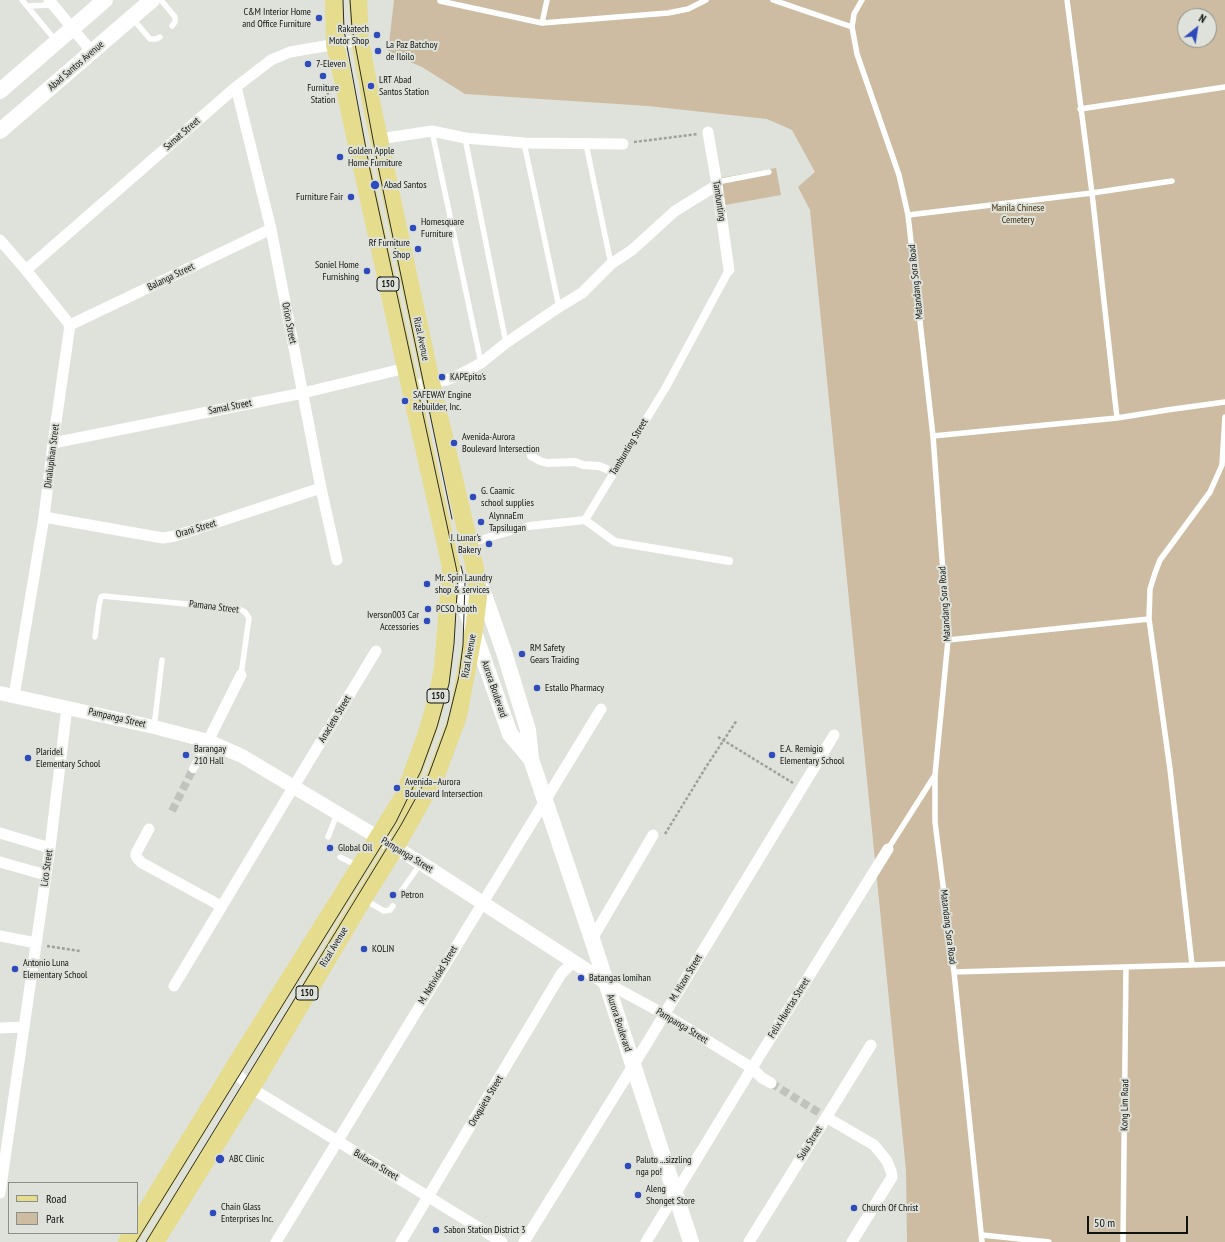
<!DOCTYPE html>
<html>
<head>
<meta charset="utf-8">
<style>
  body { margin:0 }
  #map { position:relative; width:1225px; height:1242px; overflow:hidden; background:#dee2da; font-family:"PT Sans Narrow",sans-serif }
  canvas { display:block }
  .legend { position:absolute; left:8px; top:1182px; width:130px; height:52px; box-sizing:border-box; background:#dee2da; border:1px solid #8c8f89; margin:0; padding:5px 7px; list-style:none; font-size:12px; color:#10120f }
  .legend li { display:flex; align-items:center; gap:8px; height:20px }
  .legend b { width:20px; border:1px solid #8c8f89 }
  .north { position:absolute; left:1177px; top:8px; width:40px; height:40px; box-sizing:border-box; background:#dee2da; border:1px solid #8c8f89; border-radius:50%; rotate:30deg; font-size:11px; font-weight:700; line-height:16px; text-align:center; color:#10120f }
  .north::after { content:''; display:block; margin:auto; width:14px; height:18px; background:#2e4abb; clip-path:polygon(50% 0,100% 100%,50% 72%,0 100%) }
  .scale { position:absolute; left:1087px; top:1216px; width:101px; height:18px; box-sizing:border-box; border:2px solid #10120f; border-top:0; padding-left:5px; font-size:12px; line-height:14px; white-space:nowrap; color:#10120f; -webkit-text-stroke:3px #dee2da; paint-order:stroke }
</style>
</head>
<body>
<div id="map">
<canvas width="1225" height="1242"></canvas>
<ul class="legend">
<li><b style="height:5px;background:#e5dc8d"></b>Road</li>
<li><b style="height:11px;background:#cdbba2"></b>Park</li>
</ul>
<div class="north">N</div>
<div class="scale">50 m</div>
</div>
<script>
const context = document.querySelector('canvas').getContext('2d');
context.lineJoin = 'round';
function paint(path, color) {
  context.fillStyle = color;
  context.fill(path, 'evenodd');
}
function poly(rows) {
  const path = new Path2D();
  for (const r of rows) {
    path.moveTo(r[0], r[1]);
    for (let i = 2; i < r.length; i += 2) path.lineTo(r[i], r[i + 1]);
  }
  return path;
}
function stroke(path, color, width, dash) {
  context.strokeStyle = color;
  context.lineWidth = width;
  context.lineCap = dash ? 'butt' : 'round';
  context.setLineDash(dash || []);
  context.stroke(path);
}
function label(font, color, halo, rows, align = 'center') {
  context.font = font + ' "PT Sans Narrow",sans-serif';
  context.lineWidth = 4;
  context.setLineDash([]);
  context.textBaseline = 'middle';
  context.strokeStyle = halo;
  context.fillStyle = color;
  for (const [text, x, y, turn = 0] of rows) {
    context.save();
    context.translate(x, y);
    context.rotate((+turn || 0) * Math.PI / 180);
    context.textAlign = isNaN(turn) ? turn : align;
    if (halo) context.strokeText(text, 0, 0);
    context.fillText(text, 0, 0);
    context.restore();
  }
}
paint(poly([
  [394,0,1225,0,1225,1242,907,1242,906,1170,810,210,798,187,815,172,792,130,767,119,648,106,465,94,422,67,388,53],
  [1185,16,1209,16,1209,40,1185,40],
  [776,168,781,195,725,205,720,178]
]), '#cdbba2');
stroke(poly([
  [172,811,193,769],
  [771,1083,826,1117]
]), '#bfc3bc', 8, [8, 4]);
stroke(poly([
  [329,85,326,85,329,99,333,98],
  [634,142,698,134],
  [718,737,793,783],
  [665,834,706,767,737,720],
  [47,946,80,951]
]), '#9ea19b', 2.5, [3, 2]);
stroke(poly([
  [22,0,56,41],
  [161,0,175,17,175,22,172,26],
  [773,0,852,27],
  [862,0,854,14,852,27,857,54,899,175,908,215,933,436,948,640,935,775,935,822,954,972,982,1242],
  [1067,0,1092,193,1117,418],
  [440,1,542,23,668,13,688,9,706,0],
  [27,6,52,5],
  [132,18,150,39,156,39,160,37],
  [542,23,547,0],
  [1080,109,1225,87],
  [432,131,481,363],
  [465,138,506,343],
  [524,143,559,307],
  [586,144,611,264],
  [717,182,769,172],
  [908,215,1092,193,1172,181],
  [933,436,1117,418,1167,410,1225,402],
  [95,637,99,605,101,597,103,596,239,609,245,612,249,618,241,675],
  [948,640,1149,619],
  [154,727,162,660],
  [328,837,337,814],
  [888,849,935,775],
  [340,857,358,866],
  [402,890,421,863],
  [365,900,384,911,390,910,393,906],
  [1192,965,1170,769,1149,619,1150,589,1155,573,1160,560,1210,492,1222,465,1225,417],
  [954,972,1225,964],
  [982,1235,1049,1242],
  [1123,1242,1126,967]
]), '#fff', 5.5);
stroke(poly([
  [531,456,540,461,547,463,575,462,583,465,599,466,614,472],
  [585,520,615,542,729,561],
  [469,543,529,526,585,520,666,387,729,270],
  [193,769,208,741]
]), '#fff', 8);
stroke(poly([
  [49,0,92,52],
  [236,87,271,229,321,488,337,560],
  [708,132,717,185,729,270],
  [379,139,432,131,465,138,524,143,623,144],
  [0,240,26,270,70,325,53,443,44,517,14,696],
  [26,270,236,87,271,60,290,52,360,40],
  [70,325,271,229],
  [411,386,446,380,459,375,481,363,506,343,559,307,582,293,611,264,632,250,675,211,717,185],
  [53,443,303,393,406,368],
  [44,517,163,538,175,536,321,488],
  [208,741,241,675],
  [149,829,136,853,136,856,138,859,142,863,221,906],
  [0,833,50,848],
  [0,862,46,875],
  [0,936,36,943],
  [592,939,653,835],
  [605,982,664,1014,752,1068,762,1078,771,1083],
  [174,986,294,786,376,651],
  [0,1028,23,1027],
  [232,1071,238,1075,251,1088,502,1242],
  [826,1117,874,1145,887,1161,891,1171,892,1177,852,1242],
  [0,1193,50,848,67,707],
  [276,1242,601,709],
  [401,1242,561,974,573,962],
  [524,1242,633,1066,834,735],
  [646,1242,752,1068,888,849],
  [749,1242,871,1045]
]), '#fff', 11);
stroke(poly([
  [0,693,154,727,208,741,242,756,421,863,605,982]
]), '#fff', 14);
stroke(poly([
  [0,91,105,0],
  [0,131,152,0],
  [451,567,510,734,531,759],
  [480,583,504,652,528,730,531,759,592,939,691,1242]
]), '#fff', 16);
stroke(poly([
  [137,1226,240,1058,391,817,405,794,428,730,438,694,443,668,451,567,406,368,335,44,334,0],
  [127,1242,133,1233],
  [155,1242,256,1080,363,899,395,848,436,775,458,716,474,630,478,597,475,568,431,382,372,106,360,40,358,0]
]), '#e5dc8d', 18);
stroke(poly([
  [350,0,352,28,378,166,452,519],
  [136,1242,396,822,421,771,437,727,449,684,454,644,458,576,369,165,344,30,343,0],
  [146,1242,401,825,429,774,447,725,459,676,463,645,465,582,461,566]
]), '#2b2d29', 1);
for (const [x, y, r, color] of [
  [319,18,4,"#2e4abb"],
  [377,35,4,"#2e4abb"],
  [378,51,4,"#2e4abb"],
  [308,64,4,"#2e4abb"],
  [323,76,4,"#2e4abb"],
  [371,86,4,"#2e4abb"],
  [340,157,4,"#2e4abb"],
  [375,185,5,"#2e4abb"],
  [351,197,4,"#2e4abb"],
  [413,228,4,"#2e4abb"],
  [418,249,4,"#2e4abb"],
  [367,271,4,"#2e4abb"],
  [442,377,4,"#2e4abb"],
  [405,401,4,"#2e4abb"],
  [454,443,4,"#2e4abb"],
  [473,497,4,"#2e4abb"],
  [481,522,4,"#2e4abb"],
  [489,544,4,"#2e4abb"],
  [427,584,4,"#2e4abb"],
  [428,609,4,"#2e4abb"],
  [427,621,4,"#2e4abb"],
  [522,654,4,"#2e4abb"],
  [537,688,4,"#2e4abb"],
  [186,755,4,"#2e4abb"],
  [772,755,4,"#2e4abb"],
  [28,758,4,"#2e4abb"],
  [397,788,4,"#2e4abb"],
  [330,848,4,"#2e4abb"],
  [393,895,4,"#2e4abb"],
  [364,949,4,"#2e4abb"],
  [15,969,4,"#2e4abb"],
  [581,978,4,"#2e4abb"],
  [220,1159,5,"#2e4abb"],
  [628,1166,4,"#2e4abb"],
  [638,1195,4,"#2e4abb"],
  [854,1208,4,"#2e4abb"],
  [213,1213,4,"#2e4abb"],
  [436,1230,4,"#2e4abb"]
]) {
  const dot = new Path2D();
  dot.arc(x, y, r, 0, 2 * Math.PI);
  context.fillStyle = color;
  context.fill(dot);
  stroke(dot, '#dee2da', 1.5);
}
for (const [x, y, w] of [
  [388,284,22],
  [438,696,22],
  [307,993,22]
]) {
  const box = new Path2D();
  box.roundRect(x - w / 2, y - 7, w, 14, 3);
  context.fillStyle = '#dee2da';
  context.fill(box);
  stroke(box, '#10120f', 1);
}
label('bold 9px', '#10120f', null, [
  ["150",388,284],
  ["150",438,696],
  ["150",307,993]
]);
label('10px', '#10120f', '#dee2da', [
  ["C&M Interior Home",311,12,"right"],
  ["and Office Furniture",311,24,"right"],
  ["Rakatech",369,29,"right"],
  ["Motor Shop",369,41,"right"],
  ["La Paz Batchoy",386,45],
  ["de Iloilo",386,57],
  ["7-Eleven",316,64],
  ["LRT Abad",379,80],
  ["Santos Station",379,92],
  ["Furniture",323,88,"center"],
  ["Station",323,100,"center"],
  ["Golden Apple",348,151],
  ["Home Furniture",348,163],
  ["Abad Santos",384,185],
  ["Furniture Fair",343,197,"right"],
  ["Homesquare",421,222],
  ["Furniture",421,234],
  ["Rf Furniture",410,243,"right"],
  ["Shop",410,255,"right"],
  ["Soniel Home",359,265,"right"],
  ["Furnishing",359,277,"right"],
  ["KAPEpito's",450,377],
  ["SAFEWAY Engine",413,395],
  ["Rebuilder, Inc.",413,407],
  ["Avenida-Aurora",462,437],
  ["Boulevard Intersection",462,449],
  ["G. Caamic",481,491],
  ["school supplies",481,503],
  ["AlynnaEm",489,516],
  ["Tapsilugan",489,528],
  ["J. Lunar's",481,538,"right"],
  ["Bakery",481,550,"right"],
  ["Mr. Spin Laundry",435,578],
  ["shop & services",435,590],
  ["PCSO booth",436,609],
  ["Iverson003 Car",419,615,"right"],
  ["Accessories",419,627,"right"],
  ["RM Safety",530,648],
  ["Gears Traiding",530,660],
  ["Estallo Pharmacy",545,688],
  ["Barangay",194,749],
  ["210 Hall",194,761],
  ["E.A. Remigio",780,749],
  ["Elementary School",780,761],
  ["Plaridel",36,752],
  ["Elementary School",36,764],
  ["Avenida–Aurora",405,782],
  ["Boulevard Intersection",405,794],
  ["Global Oil",338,848],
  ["Petron",401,895],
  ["KOLIN",372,949],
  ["Antonio Luna",23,963],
  ["Elementary School",23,975],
  ["Batangas lomihan",589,978],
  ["ABC Clinic",229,1159],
  ["Paluto ...sizzling",636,1160],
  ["nga po!",636,1172],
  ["Aleng",646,1189],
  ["Shonget Store",646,1201],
  ["Chain Glass",221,1207],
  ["Enterprises Inc.",221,1219],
  ["Church Of Christ",862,1208],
  ["Sabon Station District 3",444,1230]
], 'left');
label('10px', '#10120f', '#dee2da', [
  ["Abad Santos Avenue",76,66,-41],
  ["Samat Street",182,134,-41],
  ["Tambunting",719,201,81],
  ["Balanga Street",171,277,-26],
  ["Matandang Sora Road",916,282,-96],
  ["Orion Street",289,323,79],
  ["Rizal Avenue",421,339,78],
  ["Samal Street",230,407,-11],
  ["Tambunting Street",629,447,-59],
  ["Dinalupihan Street",52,456,-83],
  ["Orani Street",196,529,-17],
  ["Matandang Sora Road",945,604,-94],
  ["Pamana Street",214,607,7],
  ["Rizal Avenue",469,656,-80],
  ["Aurora Boulevard",494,689,71],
  ["Pampanga Street",117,718,13],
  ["Anacleto Street",335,719,-59],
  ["Pampanga Street",407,855,31],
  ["Lico Street",47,868,-82],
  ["Matandang Sora Road",948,927,83],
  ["Rizal Avenue",334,947,-59],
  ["M. Natividad Street",438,975,-59],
  ["M. Hizon Street",686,978,-59],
  ["Felix Huertas Street",789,1008,-58],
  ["Aurora Boulevard",619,1023,72],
  ["Pampanga Street",682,1026,31],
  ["Oroquieta Street",486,1101,-59],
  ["Kong Lim Road",1125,1105,-89],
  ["Sulu Street",810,1143,-58],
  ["Bulacan Street",376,1165,31]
]);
label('10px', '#3c2704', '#dee2da', [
  ["Manila Chinese",1018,208],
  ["Cemetery",1018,220]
]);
</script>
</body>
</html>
